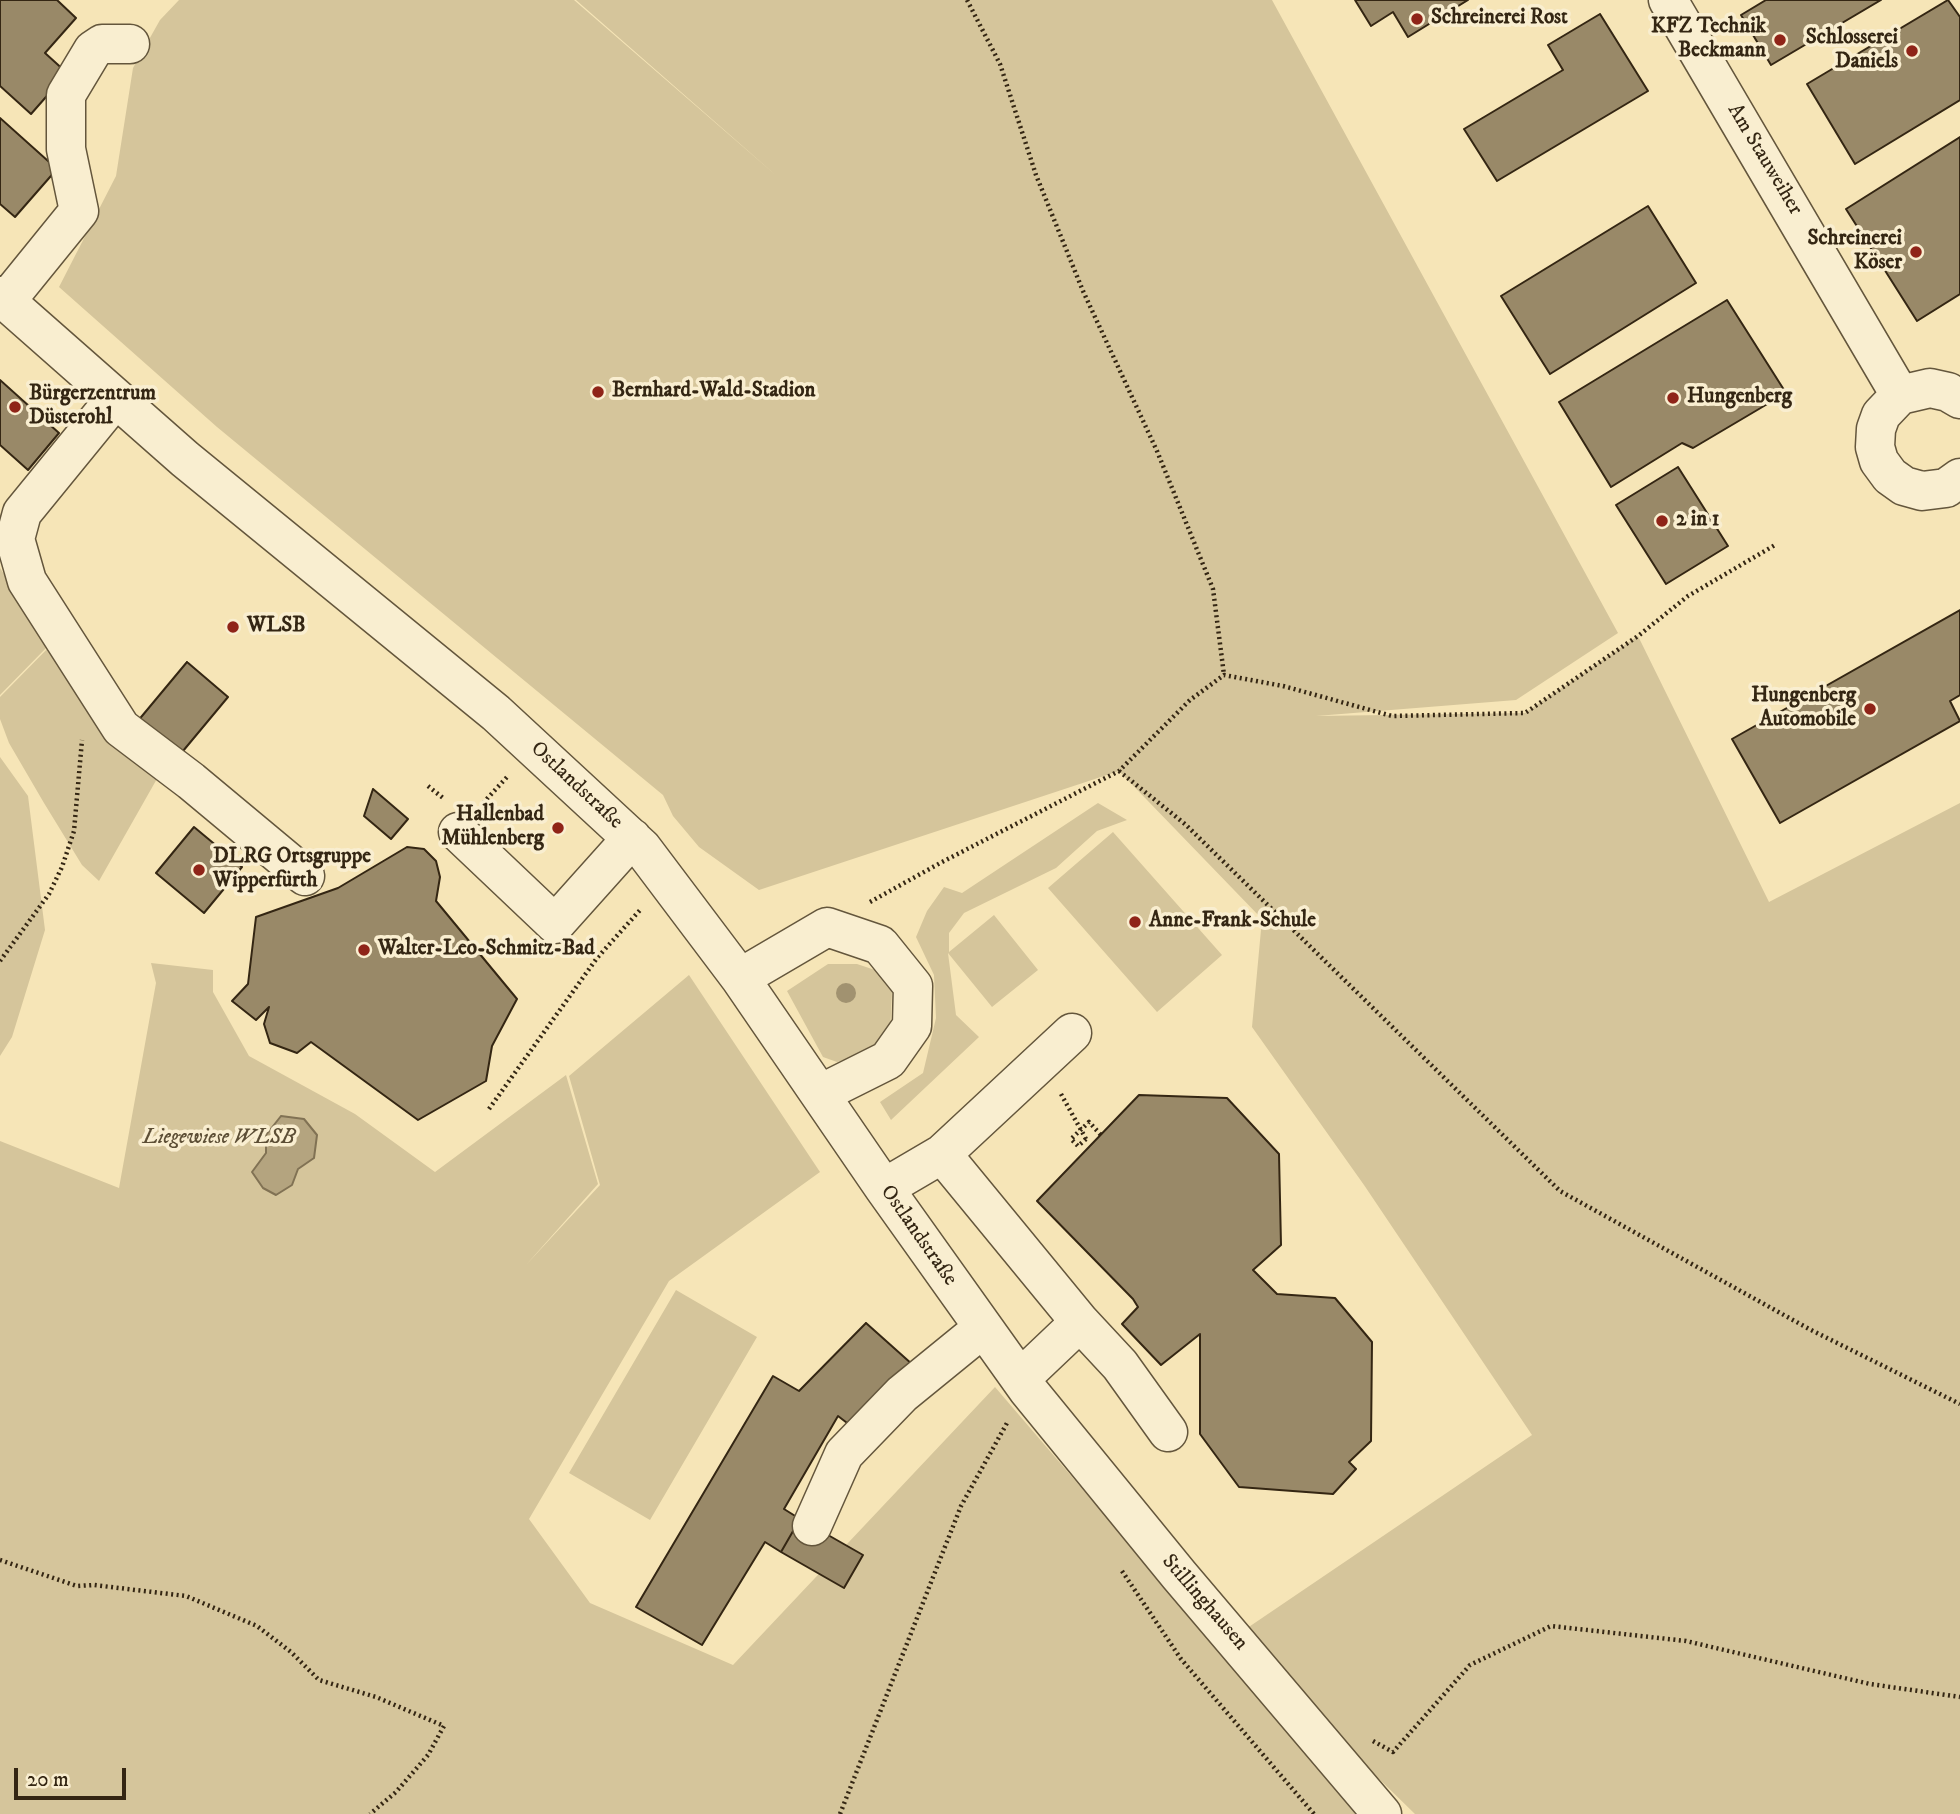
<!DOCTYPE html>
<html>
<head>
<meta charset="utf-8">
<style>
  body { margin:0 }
  #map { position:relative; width:1960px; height:1814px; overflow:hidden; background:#f6e5b7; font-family:"IM FELL DW Pica",serif }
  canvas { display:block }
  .scale { position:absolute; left:14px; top:1768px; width:112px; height:32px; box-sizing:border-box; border:4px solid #342613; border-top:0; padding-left:9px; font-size:21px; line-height:24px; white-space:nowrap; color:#342613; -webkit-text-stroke:5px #f9eed0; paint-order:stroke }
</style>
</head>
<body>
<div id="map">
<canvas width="1960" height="1814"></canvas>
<div class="scale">20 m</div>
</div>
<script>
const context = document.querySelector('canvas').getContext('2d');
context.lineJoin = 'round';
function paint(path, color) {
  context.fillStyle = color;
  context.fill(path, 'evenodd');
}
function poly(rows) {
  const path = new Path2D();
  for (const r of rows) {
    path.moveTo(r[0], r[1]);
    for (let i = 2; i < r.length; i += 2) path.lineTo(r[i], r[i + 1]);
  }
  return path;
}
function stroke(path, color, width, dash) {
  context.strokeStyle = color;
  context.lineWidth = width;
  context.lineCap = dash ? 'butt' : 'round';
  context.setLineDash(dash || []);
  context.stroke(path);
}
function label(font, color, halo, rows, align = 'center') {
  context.font = font + ' "IM FELL DW Pica",serif';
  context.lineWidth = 7;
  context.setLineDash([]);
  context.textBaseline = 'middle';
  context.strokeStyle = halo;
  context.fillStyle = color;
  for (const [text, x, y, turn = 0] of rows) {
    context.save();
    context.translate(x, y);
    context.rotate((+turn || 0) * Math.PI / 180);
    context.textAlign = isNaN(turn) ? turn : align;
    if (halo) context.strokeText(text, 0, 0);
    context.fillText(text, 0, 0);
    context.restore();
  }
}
paint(poly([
  [179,0,574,0,779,178,576,0,1272,0,1618,633,1516,700,1316,716,1525,713,1638,636,1769,902,1960,803,1960,1814,1415,1814,1234,1637,1532,1435,1364,1185,1252,1027,1262,919,1119,771,759,890,699,847,673,816,663,795,217,427,59,287,116,176,133,68,160,20],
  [0,568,50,644,0,695],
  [51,645,158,777,99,881,82,865,44,803,9,743,0,719,0,697],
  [0,757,28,796,45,930,12,1037,0,1056],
  [1098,803,1127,820,1097,831,1056,868,964,913,949,933,949,952,994,915,1038,970,992,1007,948,953,956,1015,979,1037,891,1120,880,1102,923,1073,936,1018,934,975,916,937,927,911,944,887,962,893],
  [1113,832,1222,955,1157,1012,1048,888],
  [151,963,213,970,213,992,249,1056,355,1114,435,1172,566,1075,598,1184,526,1265,600,1185,569,1076,689,975,820,1172,669,1281,529,1519,590,1603,733,1665,995,1387,1361,1814,0,1814,0,1141,119,1188,156,983],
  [828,964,857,964,878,971,892,991,890,1035,868,1053,837,1062,823,1057,787,991],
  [676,1290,757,1337,650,1520,569,1473]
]), '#d5c59b');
const water = poly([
  [281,1116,304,1119,317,1135,314,1158,298,1169,292,1185,276,1195,263,1188,252,1172,266,1153,266,1135,281,1116]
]);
paint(water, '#b4a47f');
stroke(water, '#817254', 2);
const building = poly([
  [0,0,57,0,76,18,45,53,67,73,31,114,0,86,0,0],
  [1355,0,1468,0,1408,37,1393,12,1371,26,1355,0],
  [1766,0,1881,0,1771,65,1741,15,1766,0],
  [1948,0,1960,17,1960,100,1855,164,1807,84,1948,0],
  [1600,14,1648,91,1497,181,1464,129,1563,70,1548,45,1600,14],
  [0,118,57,169,15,217,0,204,0,118],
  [1960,137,1960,294,1917,321,1846,209,1960,137],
  [1648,206,1696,283,1550,374,1501,296,1648,206],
  [1727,300,1786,393,1693,448,1682,443,1611,487,1559,402,1727,300],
  [0,380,59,433,28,470,0,445,0,380],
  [1678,467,1728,546,1666,584,1616,505,1678,467],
  [1960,610,1960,695,1950,701,1960,721,1780,823,1732,739,1960,610],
  [187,662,228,697,178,757,137,722,187,662],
  [373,789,408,819,391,839,364,816,373,789],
  [194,827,242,867,204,913,156,873,194,827],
  [407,847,424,849,436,861,440,877,436,901,517,999,492,1046,486,1081,418,1120,311,1042,297,1053,270,1043,264,1024,269,1007,256,1020,232,1001,248,984,256,917,338,888,407,847],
  [1139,1095,1227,1098,1279,1154,1281,1245,1253,1270,1277,1294,1335,1298,1372,1342,1371,1441,1349,1462,1356,1469,1333,1494,1239,1487,1200,1434,1200,1334,1161,1365,1122,1324,1138,1307,1133,1299,1037,1201,1139,1095],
  [866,1323,913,1365,851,1426,838,1416,784,1509,800,1519,781,1552,765,1542,702,1645,636,1607,773,1376,799,1391,866,1323],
  [800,1519,863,1555,844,1588,781,1552,800,1519]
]);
paint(building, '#998968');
stroke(building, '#342613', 2);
const minor = poly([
  [1668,0,1900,395],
  [0,296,185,459,496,713,642,848,740,978,884,1188,1028,1390,1179,1575,1382,1814],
  [6,301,79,211,66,149,66,95,93,50,102,44,130,44],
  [115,399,22,513,15,539,27,581,121,728,191,781,305,876],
  [1960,399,1948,392,1930,388,1900,395,1881,415,1876,429,1875,447,1879,461,1890,476,1904,486,1922,491,1946,488,1960,478],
  [458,832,555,924,632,838],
  [740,978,827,927,880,945,913,986,912,1026,888,1060,820,1094],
  [884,1188,942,1154],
  [1080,1322,1120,1365,1168,1432],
  [1020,1379,1080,1322,942,1154,1072,1033],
  [812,1526,844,1454,902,1394,983,1328]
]);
stroke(minor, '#64563c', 41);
stroke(poly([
  [967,0,1000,64,1036,175,1083,291,1157,451,1213,589,1224,675],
  [1119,771,1185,824,1560,1191,1811,1330,1960,1404],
  [428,786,443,798],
  [483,803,508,776],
  [870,902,942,862,1119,771,1190,700,1224,675,1283,686,1392,716,1525,713,1638,636,1688,596,1775,545],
  [0,961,49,894,62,867,74,831,82,740],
  [1061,1094,1086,1139],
  [489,1109,597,958,641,909],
  [0,1560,77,1586,94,1585,186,1596,257,1626,291,1652,319,1680,376,1697,444,1726,428,1755,396,1792,370,1814],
  [1122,1571,1181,1659,1314,1814],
  [1373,1741,1393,1752,1470,1665,1551,1626,1686,1641,1870,1684,1960,1697],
  [840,1814,961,1506,1007,1423]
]), '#342613', 4.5, [2, 3.5]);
stroke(minor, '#f9eed0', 38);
stroke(poly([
  [1086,1139,1078,1146,1071,1139,1089,1122,1101,1135]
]), '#342613', 4.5, [2, 3.5]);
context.fillStyle = '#a19270';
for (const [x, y] of [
  [846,993]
]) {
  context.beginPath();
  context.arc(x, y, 10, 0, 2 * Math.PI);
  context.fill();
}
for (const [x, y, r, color] of [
  [1417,19,7,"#8f2418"],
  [1780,40,7,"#8f2418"],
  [1912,51,7,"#8f2418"],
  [1916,252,7,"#8f2418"],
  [598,392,7,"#8f2418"],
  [1673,398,7,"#8f2418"],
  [15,407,7,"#8f2418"],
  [1662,521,7,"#8f2418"],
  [233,627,7,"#8f2418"],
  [1870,709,7,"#8f2418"],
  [558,828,7,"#8f2418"],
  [199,870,7,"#8f2418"],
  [1135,922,7,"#8f2418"],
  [364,950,7,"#8f2418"]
]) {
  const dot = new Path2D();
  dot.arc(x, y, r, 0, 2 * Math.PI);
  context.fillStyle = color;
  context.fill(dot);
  stroke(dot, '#f9eed0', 2.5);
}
label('bold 21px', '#342613', '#f9eed0', [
  ["Schreinerei Rost",1431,19],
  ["KFZ Technik",1766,28,"right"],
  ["Beckmann",1766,52,"right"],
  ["Schlosserei",1898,39,"right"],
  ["Daniels",1898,63,"right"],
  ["Schreinerei",1902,240,"right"],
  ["Köser",1902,264,"right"],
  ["Bernhard-Wald-Stadion",612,392],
  ["Bürgerzentrum",29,395],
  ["Düsterohl",29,419],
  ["Hungenberg",1687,398],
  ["2 in 1",1676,521],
  ["WLSB",247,627],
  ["Hungenberg",1856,697,"right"],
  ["Automobile",1856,721,"right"],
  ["Hallenbad",544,816,"right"],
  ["Mühlenberg",544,840,"right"],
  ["DLRG Ortsgruppe",213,858],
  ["Wipperfürth",213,882],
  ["Anne-Frank-Schule",1149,922],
  ["Walter-Leo-Schmitz-Bad",378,950]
], 'left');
label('21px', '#342613', '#f9eed0', [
  ["Am Stauweiher",1764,160,59],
  ["Ostlandstraße",576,786,43],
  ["Ostlandstraße",918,1236,55],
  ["Stillinghausen",1204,1603,49]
]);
label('italic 21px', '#5c4e35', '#f9eed0', [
  ["Liegewiese WLSB",219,1139]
]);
</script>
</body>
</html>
